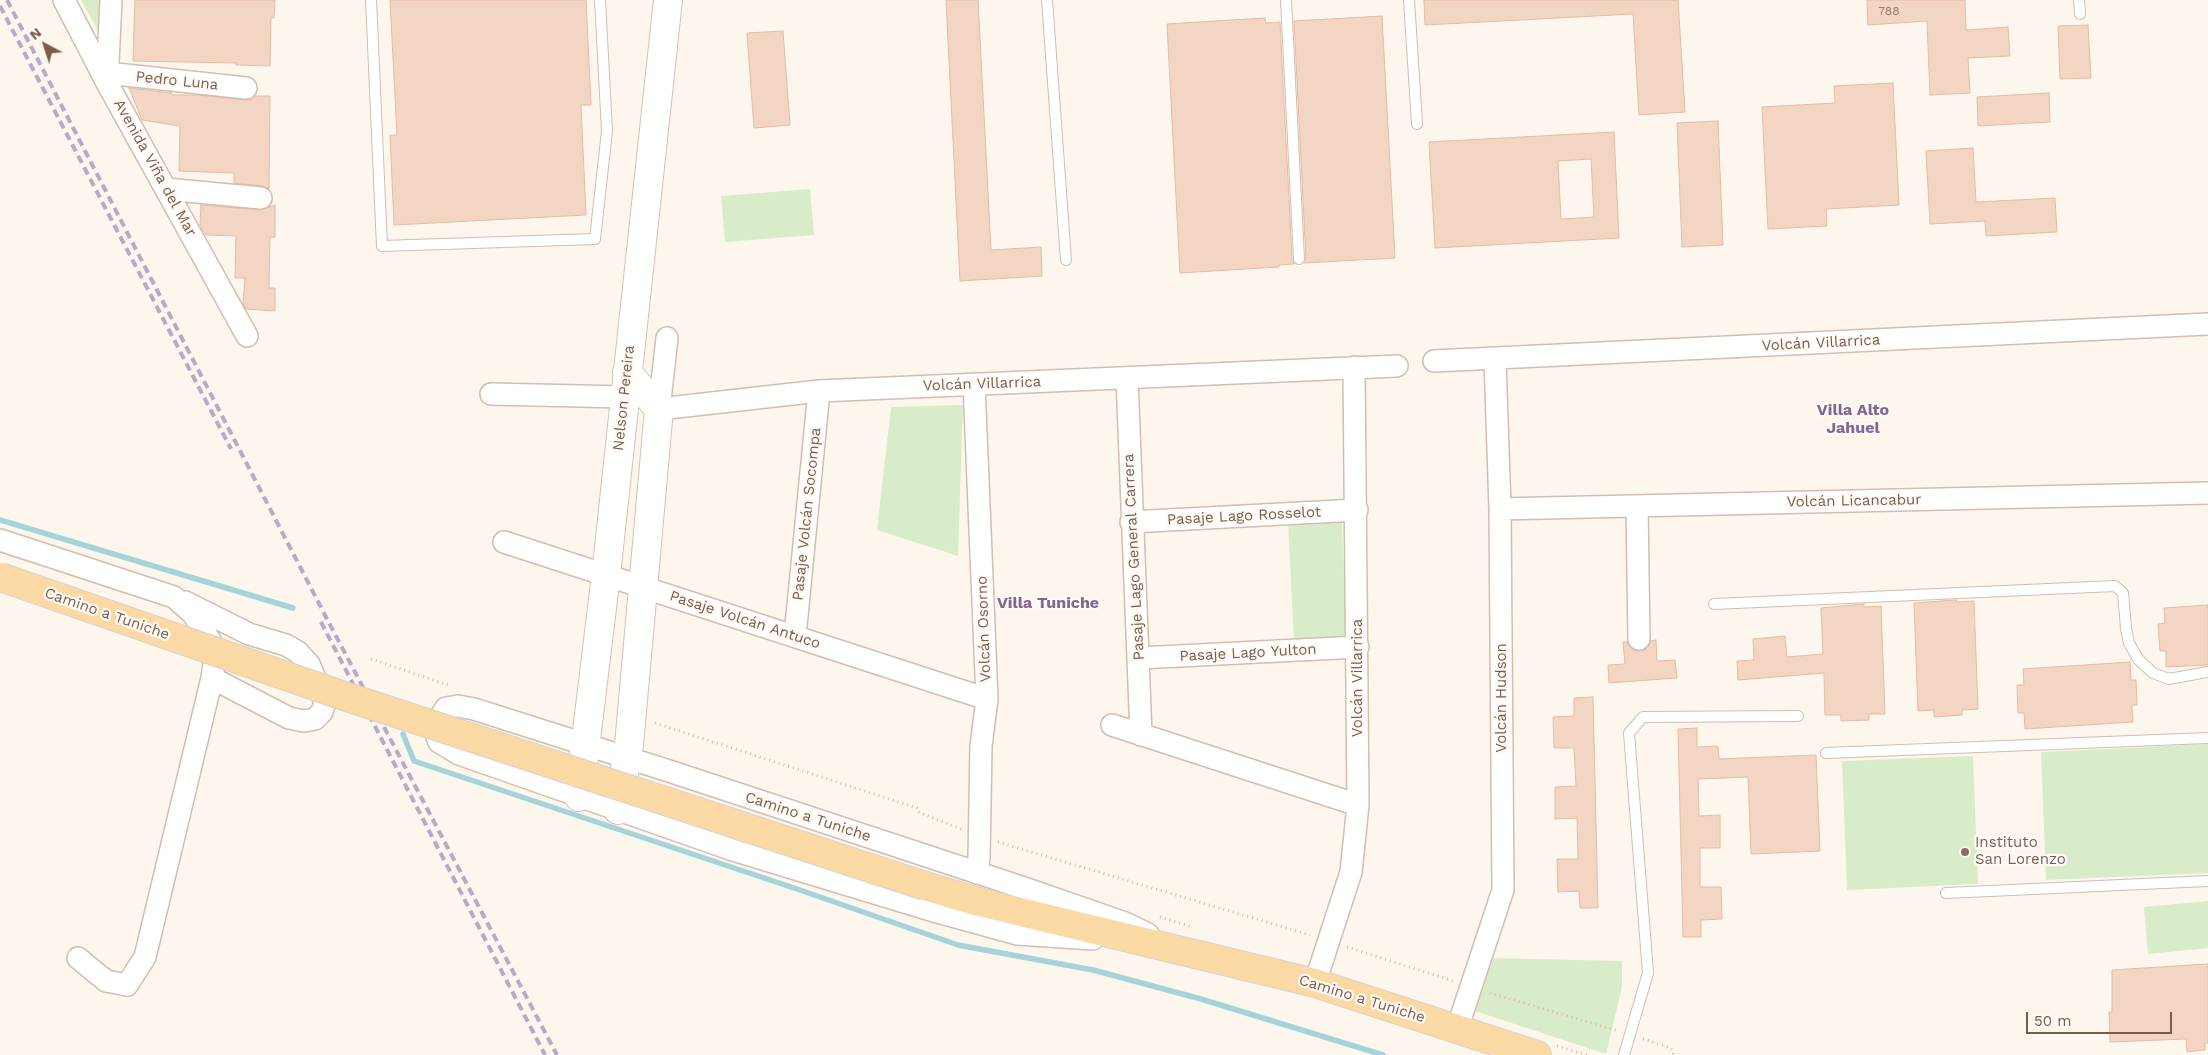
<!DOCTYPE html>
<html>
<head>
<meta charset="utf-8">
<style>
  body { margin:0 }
  #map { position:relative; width:2208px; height:1055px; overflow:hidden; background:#fdf6ec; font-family:"Work Sans",sans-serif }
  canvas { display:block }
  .north { position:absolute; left:20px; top:20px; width:50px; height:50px; -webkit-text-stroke:4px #fffaf3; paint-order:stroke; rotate:320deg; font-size:14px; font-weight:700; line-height:20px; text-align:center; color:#7a5c4d }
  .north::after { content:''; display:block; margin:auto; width:18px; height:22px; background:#7a5c4d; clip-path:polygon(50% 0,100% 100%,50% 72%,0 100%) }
  .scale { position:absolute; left:2026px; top:1012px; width:146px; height:22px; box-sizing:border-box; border:2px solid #7a5c4d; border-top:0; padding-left:6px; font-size:15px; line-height:18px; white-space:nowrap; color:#7a5c4d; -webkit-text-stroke:4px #fffaf3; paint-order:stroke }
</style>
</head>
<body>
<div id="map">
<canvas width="2208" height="1055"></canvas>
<div class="north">N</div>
<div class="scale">50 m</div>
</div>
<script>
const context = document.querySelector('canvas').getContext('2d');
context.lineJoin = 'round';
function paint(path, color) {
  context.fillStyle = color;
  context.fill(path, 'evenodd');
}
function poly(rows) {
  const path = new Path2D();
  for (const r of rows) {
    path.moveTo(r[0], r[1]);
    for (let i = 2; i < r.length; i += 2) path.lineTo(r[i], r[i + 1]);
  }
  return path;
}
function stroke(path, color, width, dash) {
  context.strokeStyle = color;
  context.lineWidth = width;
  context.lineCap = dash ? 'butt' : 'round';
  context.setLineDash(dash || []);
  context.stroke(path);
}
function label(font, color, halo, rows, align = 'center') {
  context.font = font + ' "Work Sans",sans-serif';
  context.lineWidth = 4.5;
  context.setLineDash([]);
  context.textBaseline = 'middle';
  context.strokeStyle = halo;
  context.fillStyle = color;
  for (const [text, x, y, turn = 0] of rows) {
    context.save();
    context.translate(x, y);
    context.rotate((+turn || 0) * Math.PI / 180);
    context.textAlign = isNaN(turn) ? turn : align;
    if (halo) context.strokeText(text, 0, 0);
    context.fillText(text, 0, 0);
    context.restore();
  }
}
paint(poly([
  [81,0,100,0,99,32],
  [810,189,814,235,725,242,721,196],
  [963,405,958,556,877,530,891,407],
  [1342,521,1346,638,1294,642,1288,522],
  [2208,744,2208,873,2046,880,2041,752],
  [1973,756,1978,884,1847,890,1842,761],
  [2208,901,2208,948,2148,954,2144,907],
  [1491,958,1622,961,1622,987,1606,1054,1475,1011]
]), '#d8ecc9');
stroke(poly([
  [0,520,293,608],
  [403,734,414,761,797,889,958,945,1093,970,1201,999,1383,1055]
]), '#a5d3da', 5.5);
const building = poly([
  [135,0,275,0,274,18,271,18,270,66,236,65,236,63,133,61,135,0],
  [390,0,586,0,591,105,581,105,586,215,394,225,390,135,397,135,390,0],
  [946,0,978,0,991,250,1041,247,1042,276,960,281,946,0],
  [1424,0,1678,0,1685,112,1639,115,1633,14,1425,25,1424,0],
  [1867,0,1965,0,1966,30,2008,27,2010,56,1968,58,1970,93,1930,95,1927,21,1868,25,1867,0],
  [1382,16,1395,258,1304,263,1306,259,1294,21,1382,16],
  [1265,18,1266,23,1280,22,1292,259,1294,264,1279,265,1279,267,1180,273,1167,24,1265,18],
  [2088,25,2091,78,2060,79,2058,26,2088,25],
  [783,31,790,125,754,128,747,33,783,31],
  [1893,83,1899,205,1826,209,1827,226,1768,229,1762,107,1835,103,1834,86,1893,83],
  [129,88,172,93,172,95,198,95,245,100,251,100,256,96,270,96,269,189,262,186,234,183,234,173,179,171,180,126,142,120,129,88],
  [2049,93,2050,122,1978,126,1977,97,2049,93],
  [1718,121,1723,245,1682,247,1677,123,1718,121],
  [1614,132,1619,238,1435,248,1429,142,1614,132],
  [1591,159,1594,217,1561,219,1558,161,1591,159],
  [1973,148,1976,202,2055,198,2057,232,1986,236,1985,221,1930,224,1926,151,1973,148],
  [201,205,260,210,275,205,275,237,270,237,269,288,275,288,275,311,246,309,243,303,245,278,235,278,236,236,206,235,200,225,201,205],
  [1956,600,1957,602,1974,601,1978,709,1962,710,1962,715,1934,717,1934,710,1918,711,1914,603,1956,600],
  [1864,604,1864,607,1881,606,1885,714,1869,714,1869,720,1841,721,1841,715,1825,715,1824,673,1738,680,1737,661,1754,660,1753,639,1785,636,1787,657,1823,654,1821,608,1864,604],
  [2208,605,2208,665,2166,667,2166,651,2160,651,2158,624,2165,623,2164,608,2208,605],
  [1656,640,1657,661,1675,660,1677,678,1609,683,1608,665,1625,664,1623,642,1627,642,1633,650,1640,651,1646,649,1651,641,1656,640],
  [2130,662,2131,680,2136,680,2137,705,2132,705,2133,722,2025,729,2024,713,2018,713,2017,685,2024,685,2023,669,2130,662],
  [1593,697,1598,908,1580,908,1579,891,1558,892,1557,859,1578,859,1577,818,1555,819,1555,787,1576,786,1574,748,1554,748,1553,717,1574,716,1574,698,1593,697],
  [1697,728,1697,747,1718,746,1719,759,1816,755,1820,851,1751,854,1748,777,1698,779,1699,816,1720,815,1720,848,1700,848,1700,887,1721,887,1722,919,1701,920,1701,937,1683,937,1678,729,1697,728],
  [2208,964,2208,1043,2205,1043,2205,1050,2187,1052,2186,1039,2110,1042,2109,1012,2112,1012,2112,970,2208,964]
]);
paint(building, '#f3d5c3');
stroke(building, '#e6bba3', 1);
const lane = poly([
  [371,0,382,246,595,239,607,131,600,0],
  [1047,0,1066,260],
  [1286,0,1299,259],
  [1409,0,1417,124],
  [2079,0,2080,14],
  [1714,604,2115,586,2123,593,2126,628,2129,643,2138,659,2153,673,2169,679,2208,672],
  [1826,753,2208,738],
  [1946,893,2208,881],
  [1624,1055,1648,973,1629,733,1643,717,1798,716]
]);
const street = poly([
  [64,0,107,83,247,336],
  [107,73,246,88],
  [107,83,111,0],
  [166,189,261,198],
  [667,338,659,409,819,391,1397,366],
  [1434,361,2208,324],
  [1127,378,1141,735],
  [974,384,987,699,981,746,979,858,977,873],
  [491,394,624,397],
  [1637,506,1639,639],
  [1500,509,2208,493],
  [1131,522,1357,510],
  [0,540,174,597,193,614,211,642,215,656,212,678,145,957,127,985,106,981,78,958],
  [504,542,987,699],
  [185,602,249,634,286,645,298,652,309,664,325,702,322,712,315,719,304,721,289,718,212,678],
  [795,636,819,391],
  [1139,658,1358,647],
  [1112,725,1358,805],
  [1093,939,1017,934,937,912,733,850,459,754,439,742,436,734,439,719,446,708,458,706,474,709,669,771,1024,888,1125,923,1148,934],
  [1315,983,1351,872,1358,805,1354,367],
  [1457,1029,1503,890,1500,509,1495,359]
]);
const secondary = poly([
  [579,797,606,575,668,0],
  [618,810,629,745,659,409,627,372]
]);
const primary = poly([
  [925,886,979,902,1315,983,1537,1055]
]);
stroke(lane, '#d1beb0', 12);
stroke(street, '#d1beb0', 24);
stroke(secondary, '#d6c0b0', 30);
stroke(primary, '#dad1cd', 30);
stroke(poly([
  [371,659,451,686],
  [655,723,917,808,918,812,961,829],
  [998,842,1310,935],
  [1160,917,1192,927],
  [1347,947,1453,981],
  [1490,993,1618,1031],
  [1643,1039,1671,1048,1674,1055],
  [1557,1046,1587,1055]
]), '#d9b8a5', 3, [1, 4]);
stroke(lane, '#fff', 10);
stroke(street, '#fff', 21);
stroke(secondary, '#fff', 28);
stroke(primary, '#fbd9a5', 28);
stroke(poly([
  [7,0,327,619,557,1055],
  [0,6,231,449],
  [321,622,545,1055]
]), '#b9a8c9', 4, [8, 5]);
const primaryBridge = poly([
  [0,577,338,694,925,886]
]);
stroke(primaryBridge, '#dad1cd', 30, []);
stroke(primaryBridge, '#fbd9a5', 28);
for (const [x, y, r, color] of [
  [1965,852,5,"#8d6e63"]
]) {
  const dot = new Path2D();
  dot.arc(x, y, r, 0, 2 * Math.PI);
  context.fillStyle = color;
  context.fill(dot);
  stroke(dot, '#fffaf3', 2);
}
label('12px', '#987a6a', null, [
  ["788",1889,11]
]);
label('15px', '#7a5c4d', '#fffaf3', [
  ["Pedro Luna",177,81,6],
  ["Avenida Viña del Mar",155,168,61],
  ["Volcán Villarrica",1821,343,-3],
  ["Volcán Villarrica",982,384,-2],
  ["Nelson Pereira",624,398,-84],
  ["Volcán Licancabur",1854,501,-1],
  ["Pasaje Volcán Socompa",807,514,-84],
  ["Pasaje Lago Rosselot",1244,516,-3],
  ["Pasaje Lago General Carrera",1134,557,-93],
  ["Camino a Tuniche",107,614,19],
  ["Pasaje Volcán Antuco",745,620,18],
  ["Volcán Osorno",984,629,-92],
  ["Pasaje Lago Yulton",1248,653,-3],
  ["Volcán Villarrica",1358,678,-90],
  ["Volcán Hudson",1502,698,-90],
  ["Camino a Tuniche",808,817,18],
  ["Camino a Tuniche",1362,999,17]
]);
label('15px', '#785e54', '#fffaf3', [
  ["Instituto",1975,843],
  ["San Lorenzo",1975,860]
], 'left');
label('bold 16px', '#846695', '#fffaf3', [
  ["Villa Alto",1853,410],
  ["Jahuel",1853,428],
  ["Villa Tuniche",1048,603]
]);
</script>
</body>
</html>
